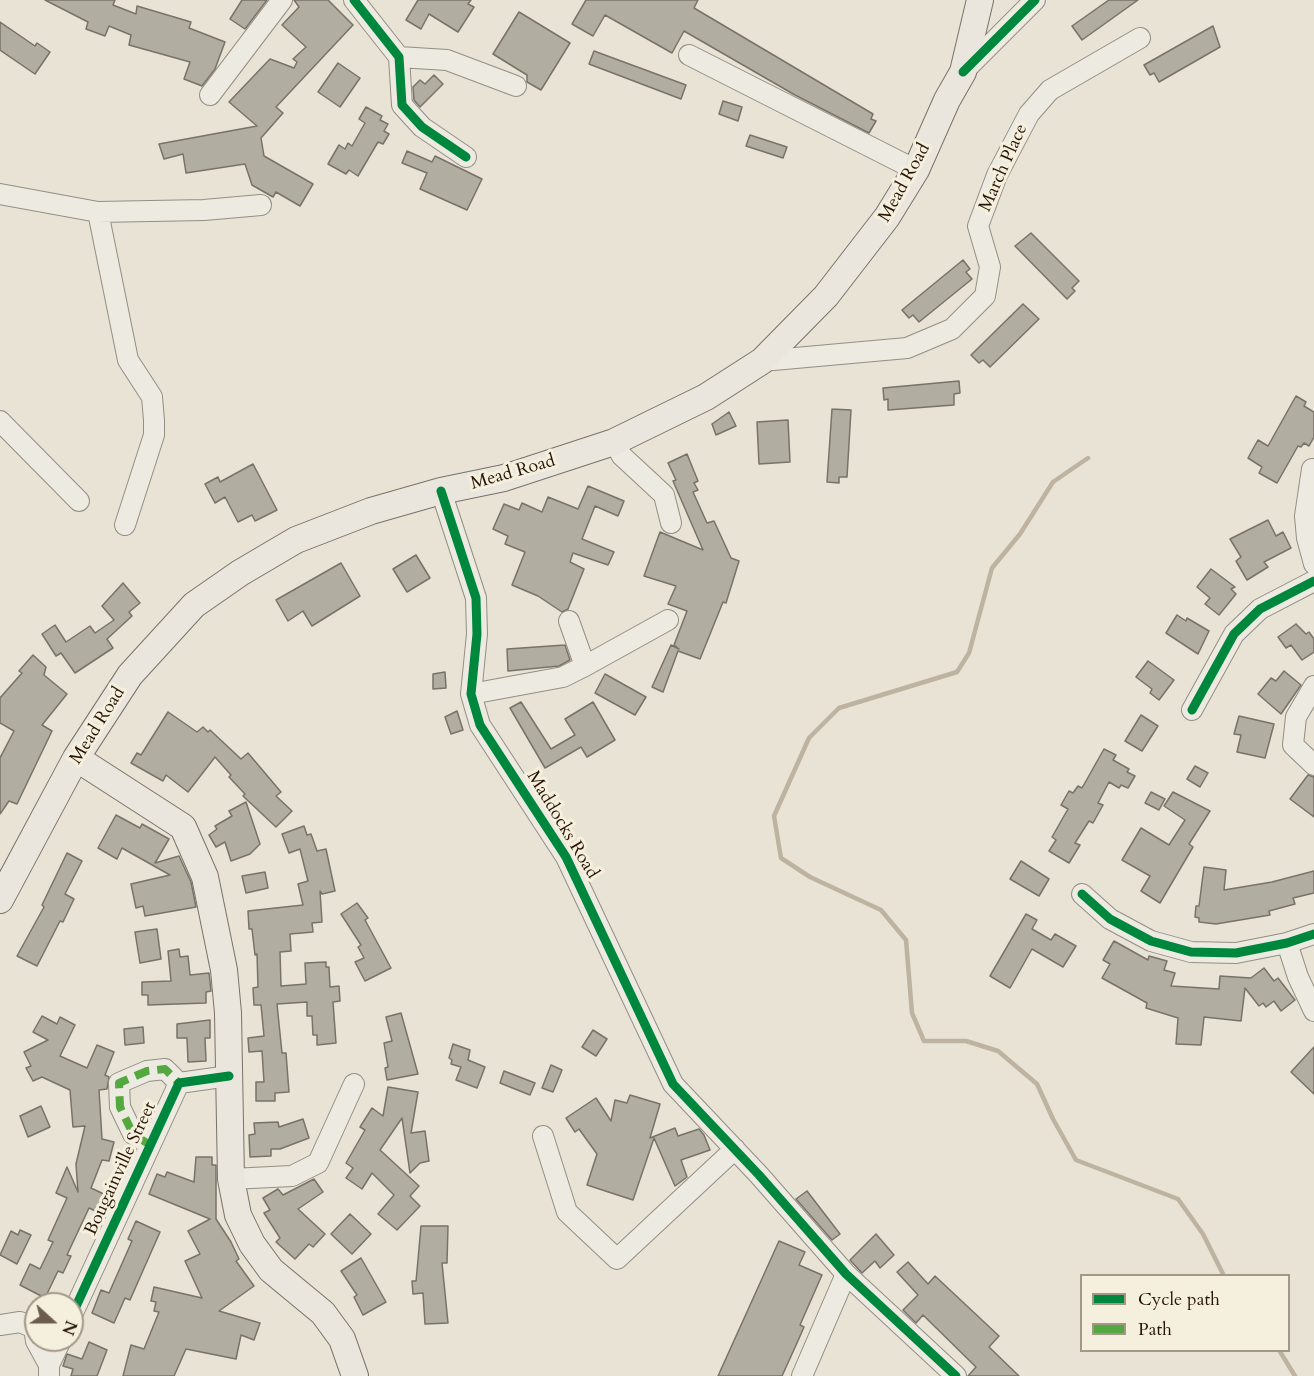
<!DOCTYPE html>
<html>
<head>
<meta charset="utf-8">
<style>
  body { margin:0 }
  #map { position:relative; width:1314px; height:1376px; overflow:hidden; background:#e8e3d4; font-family:Cardo,serif }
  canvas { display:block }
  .legend { position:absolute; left:1080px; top:1274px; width:210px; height:78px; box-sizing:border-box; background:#f5efde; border:2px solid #a39788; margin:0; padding:8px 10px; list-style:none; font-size:18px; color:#281406 }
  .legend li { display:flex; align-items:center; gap:12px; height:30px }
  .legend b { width:30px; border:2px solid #a39788 }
  .north { position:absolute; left:24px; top:1292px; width:60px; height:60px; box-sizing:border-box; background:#f5efde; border:2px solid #a39788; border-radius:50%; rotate:111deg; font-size:16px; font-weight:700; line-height:24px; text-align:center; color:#281406 }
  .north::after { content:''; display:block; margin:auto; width:21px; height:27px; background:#6b5c4e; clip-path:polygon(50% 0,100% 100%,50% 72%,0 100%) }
</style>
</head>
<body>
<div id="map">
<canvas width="1314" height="1376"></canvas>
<ul class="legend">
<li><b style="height:8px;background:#00873e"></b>Cycle path</li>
<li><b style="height:8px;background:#53a840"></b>Path</li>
</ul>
<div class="north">N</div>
</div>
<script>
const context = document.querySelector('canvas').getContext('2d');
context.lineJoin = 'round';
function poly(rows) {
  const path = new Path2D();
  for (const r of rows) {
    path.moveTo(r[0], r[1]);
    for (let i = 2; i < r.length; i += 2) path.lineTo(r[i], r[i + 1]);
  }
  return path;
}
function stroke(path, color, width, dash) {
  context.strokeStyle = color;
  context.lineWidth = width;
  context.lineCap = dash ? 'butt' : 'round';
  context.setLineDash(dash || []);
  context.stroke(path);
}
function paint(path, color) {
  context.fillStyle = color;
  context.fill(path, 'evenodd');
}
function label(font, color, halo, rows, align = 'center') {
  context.font = font + ' Cardo,serif';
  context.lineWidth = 6;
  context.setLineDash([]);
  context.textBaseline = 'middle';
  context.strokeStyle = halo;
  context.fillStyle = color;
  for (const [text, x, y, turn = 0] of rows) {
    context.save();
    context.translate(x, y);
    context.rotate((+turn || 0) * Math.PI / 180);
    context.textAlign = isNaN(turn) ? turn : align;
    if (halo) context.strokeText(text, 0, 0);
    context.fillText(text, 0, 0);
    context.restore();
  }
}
stroke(poly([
  [1088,458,1053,482,1020,534,992,568,969,653,957,672,839,708,809,738,774,816,781,858,810,877,881,910,906,940,912,1013,924,1041,966,1041,998,1051,1037,1084,1053,1119,1076,1160,1178,1199,1203,1234,1224,1276],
  [1279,1350,1295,1376]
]), '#beb3a0', 4.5);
const building = poly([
  [45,0,115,0,113,5,136,14,137,6,191,22,189,28,225,42,215,69,202,86,184,79,190,62,129,45,131,35,109,26,105,36,86,29,88,22,45,0],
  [242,0,267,0,245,29,230,19,242,0],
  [294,0,328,0,353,25,276,107,283,113,261,138,264,156,313,184,300,206,276,192,273,197,252,185,245,164,186,173,183,154,164,159,159,144,257,126,229,102,270,59,294,68,297,62,293,59,306,47,282,25,299,7,294,0],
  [418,0,471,0,468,4,474,7,458,32,429,14,421,29,406,20,418,0],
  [586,0,698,0,694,8,873,114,871,119,876,121,869,133,795,95,684,31,672,53,605,15,593,36,572,24,586,0],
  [1109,0,1138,0,1082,40,1072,26,1109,0],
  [519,12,570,43,541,90,527,82,527,75,493,54,519,12],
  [0,22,35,46,37,43,50,52,35,74,0,50,0,22],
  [1213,26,1220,47,1159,82,1154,73,1150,75,1144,65,1213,26],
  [594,51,686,85,681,99,589,64,594,51],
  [338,63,360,78,340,107,318,92,338,63],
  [434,75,443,84,420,107,414,100,413,87,420,80,425,84,434,75],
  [723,101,742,107,738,121,719,114,723,101],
  [366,107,382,116,380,120,388,124,384,131,389,134,383,144,378,142,358,176,349,170,346,174,328,164,339,145,345,149,348,143,352,146,365,123,359,119,366,107],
  [750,135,787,147,783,158,746,146,750,135],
  [407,151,432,162,435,156,482,179,467,210,420,189,427,173,402,163,407,151],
  [1031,233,1079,281,1072,288,1075,291,1067,299,1015,246,1031,233],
  [963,260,970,269,966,272,972,279,919,322,913,315,909,318,902,310,963,260],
  [1023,304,1039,319,990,367,983,360,979,363,971,355,1023,304],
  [959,381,960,393,954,394,954,405,888,410,888,399,884,400,883,388,959,381],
  [1296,396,1306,402,1304,406,1314,412,1314,437,1309,446,1304,443,1301,447,1298,446,1277,483,1259,473,1262,467,1248,458,1258,440,1268,446,1296,396],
  [832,409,851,410,847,477,839,477,839,483,827,482,832,409],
  [729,412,736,426,716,435,712,424,729,412],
  [788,420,790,462,759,464,757,422,788,420],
  [687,454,698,481,694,483,698,490,693,492,707,523,714,521,731,558,739,561,726,603,723,602,700,659,678,651,663,692,652,687,671,645,679,649,674,645,687,611,668,604,676,586,644,576,660,532,703,550,673,481,676,480,668,463,687,454],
  [253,464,277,510,255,521,252,515,238,522,225,497,215,503,205,484,218,477,220,482,253,464],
  [588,486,624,501,618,516,595,506,582,539,614,552,608,565,573,553,570,562,584,569,568,609,562,612,538,596,512,585,525,552,505,544,508,536,493,529,504,504,519,510,522,503,542,512,548,497,578,509,588,486],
  [1268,520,1276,536,1283,532,1291,548,1264,562,1268,567,1247,580,1236,561,1241,557,1230,539,1268,520],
  [416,555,430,578,407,592,393,569,416,555],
  [341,563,360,596,312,626,303,611,288,621,276,600,341,563],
  [1211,569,1235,587,1231,589,1236,594,1219,615,1205,604,1210,598,1197,587,1211,569],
  [123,583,140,603,129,612,132,616,107,639,113,648,75,673,61,653,56,656,42,634,55,625,66,642,90,626,95,633,114,620,102,606,123,583],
  [1177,615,1186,621,1187,618,1209,631,1198,654,1166,633,1177,615],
  [1296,624,1306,634,1309,632,1314,639,1314,652,1302,660,1291,645,1286,648,1278,637,1296,624],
  [565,645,570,660,559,666,508,671,507,649,565,645],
  [33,655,46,667,44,675,67,694,42,725,52,731,17,804,9,801,0,814,0,758,14,731,0,723,0,698,22,673,19,671,33,655],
  [1148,661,1174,680,1159,700,1150,693,1152,689,1136,677,1148,661],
  [1284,671,1301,685,1281,714,1258,694,1271,678,1276,681,1284,671],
  [445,672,446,688,433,689,433,674,445,672],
  [605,674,646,697,635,715,595,693,605,674],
  [521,702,551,749,575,735,565,719,593,702,615,740,587,757,581,747,545,768,510,708,521,702],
  [457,711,463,730,451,734,445,717,457,711],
  [168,712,197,732,203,727,208,732,210,730,241,759,248,753,281,792,276,796,292,811,276,827,243,796,245,794,229,777,231,775,215,757,188,792,166,775,163,781,131,763,137,753,141,755,168,712],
  [1141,715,1158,726,1142,751,1125,741,1141,715],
  [1239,716,1274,724,1265,758,1237,752,1241,735,1234,734,1239,716],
  [1104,749,1116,755,1113,760,1129,769,1127,772,1135,776,1128,788,1121,785,1119,788,1109,782,1098,803,1103,805,1093,823,1089,821,1075,843,1080,845,1069,863,1049,851,1056,840,1052,837,1068,809,1061,805,1069,791,1073,793,1078,786,1082,788,1104,749],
  [1195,766,1208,773,1200,787,1187,779,1195,766],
  [1308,775,1314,777,1314,817,1290,799,1308,775],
  [1151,792,1165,799,1159,810,1145,803,1151,792],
  [1173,792,1210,811,1189,844,1193,847,1160,903,1141,891,1150,876,1122,860,1141,828,1169,845,1185,820,1164,806,1173,792],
  [246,802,260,844,250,854,231,861,225,842,216,847,209,835,217,829,215,826,232,816,229,811,246,802],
  [116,815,140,828,142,824,169,839,155,863,179,856,191,882,196,907,145,916,143,906,136,908,131,884,170,875,122,848,117,859,98,848,116,815],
  [304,826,307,835,311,834,317,851,326,849,335,891,322,894,320,891,322,922,312,923,313,932,290,934,291,951,280,952,281,986,306,984,305,963,326,962,326,967,329,967,330,987,339,986,340,1001,333,1002,336,1043,317,1045,317,1035,313,1035,312,1016,307,1016,307,1002,277,1004,282,1053,286,1053,289,1092,275,1093,275,1101,256,1101,256,1082,264,1082,262,1051,249,1052,248,1038,264,1036,261,1005,254,1005,253,988,258,987,257,954,255,955,252,929,249,929,248,911,303,905,298,884,308,881,300,849,289,853,282,834,304,826],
  [67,853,82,861,65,894,74,899,63,922,60,921,37,966,17,956,44,907,42,905,67,853],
  [1021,861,1049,879,1039,896,1010,879,1021,861],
  [1204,867,1226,870,1224,890,1272,882,1314,871,1314,893,1293,898,1295,904,1269,911,1270,915,1216,924,1199,922,1199,918,1195,917,1196,906,1199,906,1204,867],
  [265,872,268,888,246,893,242,876,265,872],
  [357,903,368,918,365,920,391,968,365,981,355,962,364,958,358,947,361,945,341,914,357,903],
  [1026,914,1037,920,1032,929,1051,940,1055,934,1076,946,1063,967,1032,949,1010,988,990,976,1026,914],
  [157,929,161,959,140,963,135,932,157,929],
  [1114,941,1148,960,1149,956,1167,961,1164,970,1175,973,1171,986,1219,989,1220,976,1251,978,1264,968,1274,981,1278,978,1295,1000,1281,1011,1274,1001,1266,1007,1263,1003,1259,1006,1245,988,1241,1021,1204,1017,1201,1045,1176,1044,1178,1018,1146,1008,1147,1003,1102,978,1110,964,1103,960,1114,941],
  [179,949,180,957,188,956,190,975,209,973,211,991,206,992,206,1003,148,1005,148,995,142,995,142,982,171,981,168,951,179,949],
  [401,1013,418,1074,387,1080,385,1068,388,1067,384,1043,392,1041,386,1017,401,1013],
  [42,1016,57,1024,60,1017,75,1025,60,1056,87,1068,97,1045,114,1052,105,1075,109,1077,107,1089,99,1090,102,1139,114,1142,109,1161,102,1160,91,1188,108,1196,100,1213,89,1208,67,1255,71,1256,63,1273,58,1271,45,1298,20,1285,30,1264,40,1269,53,1242,48,1240,67,1198,56,1193,67,1167,78,1192,76,1164,85,1126,73,1127,70,1090,42,1077,33,1081,26,1068,31,1066,24,1052,48,1040,33,1032,42,1016],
  [210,1020,210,1038,205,1038,206,1061,188,1062,187,1038,177,1038,177,1024,210,1020],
  [143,1027,144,1043,125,1045,124,1029,143,1027],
  [593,1030,607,1039,596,1056,582,1047,593,1030],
  [453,1044,470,1050,468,1060,485,1067,477,1088,456,1080,461,1067,451,1064,452,1060,449,1058,453,1044],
  [1314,1047,1314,1094,1291,1072,1314,1047],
  [551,1065,562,1070,553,1092,542,1088,551,1065],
  [504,1071,535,1083,530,1095,500,1083,504,1071],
  [388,1087,418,1092,411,1133,425,1131,429,1161,420,1163,410,1173,402,1118,380,1150,419,1186,410,1196,420,1206,397,1230,378,1214,394,1195,372,1173,362,1189,346,1178,353,1168,346,1163,365,1130,360,1127,372,1108,383,1116,388,1087],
  [630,1095,660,1104,650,1138,675,1128,678,1136,699,1129,704,1135,710,1150,681,1160,687,1177,675,1186,654,1138,633,1200,587,1185,597,1154,579,1129,575,1132,566,1118,596,1098,611,1121,615,1100,627,1103,630,1095],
  [41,1106,50,1127,28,1137,20,1116,41,1106],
  [303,1119,309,1138,280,1149,271,1149,271,1156,250,1157,249,1135,255,1134,254,1123,278,1122,279,1127,303,1119],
  [196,1157,212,1157,212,1165,216,1165,216,1219,231,1242,239,1259,236,1261,254,1286,219,1311,260,1323,254,1340,241,1335,236,1359,186,1349,174,1376,123,1376,131,1345,144,1349,159,1312,154,1311,156,1302,151,1301,154,1287,202,1298,185,1261,200,1254,188,1231,210,1219,149,1194,157,1174,165,1177,167,1172,194,1182,196,1157],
  [314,1179,323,1192,298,1209,325,1234,313,1247,309,1244,295,1259,276,1242,280,1238,264,1213,270,1210,263,1198,278,1189,283,1195,314,1179],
  [807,1191,840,1234,832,1240,796,1199,807,1191],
  [350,1214,371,1234,352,1254,331,1234,350,1214],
  [136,1221,160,1232,130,1300,125,1298,114,1323,92,1313,101,1290,109,1293,132,1241,128,1239,136,1221],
  [421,1226,448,1226,447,1263,442,1263,448,1323,425,1324,423,1293,413,1294,412,1281,416,1281,417,1271,421,1226],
  [20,1230,31,1235,17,1264,0,1255,11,1231,18,1235,20,1230],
  [876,1234,894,1255,880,1268,875,1261,862,1273,850,1260,876,1234],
  [779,1241,805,1252,799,1265,822,1275,800,1325,804,1327,797,1343,782,1376,718,1376,779,1241],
  [361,1258,386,1302,363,1315,354,1297,357,1295,341,1271,361,1258],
  [908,1262,928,1284,935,1276,999,1336,989,1347,1019,1376,968,1376,976,1367,923,1315,916,1323,903,1310,918,1295,897,1272,908,1262],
  [89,1342,107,1350,97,1376,71,1376,73,1369,63,1366,67,1354,82,1359,89,1342]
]);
paint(building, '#b2ada1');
stroke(building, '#787269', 1.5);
const minor = poly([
  [354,0,399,57,402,105,422,127,466,157],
  [689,55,916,170],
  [399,57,447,60,516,86],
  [963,72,1035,0],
  [210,95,282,0],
  [0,194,98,212,128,360,152,397,154,420,154,435,125,525],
  [98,212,204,210,261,205],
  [762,361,907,348,952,329,985,296,990,267,978,226,997,175,1029,114,1050,90,1140,38],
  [0,421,79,501],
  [614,442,622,456,664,495,671,523],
  [1312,469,1305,516,1307,538,1314,564],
  [441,491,476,598,477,634,471,694,480,725,566,857,673,1084,759,1175,846,1274,956,1376],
  [585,666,668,620],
  [1314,686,1296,717,1293,745,1314,765],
  [471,694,563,677,585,666,569,621],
  [1192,710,1234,634,1260,609,1314,581],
  [1082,894,1110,919,1151,941,1191,952,1236,953,1287,943,1314,934],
  [1287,943,1298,977,1314,1011],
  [543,1136,567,1212,617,1259,735,1149],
  [150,1145,133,1134,120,1107,119,1083,147,1071,165,1069,179,1083],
  [231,1179,292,1176,318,1163,354,1084],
  [72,1315,179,1083,229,1076],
  [0,1325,20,1322,34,1328,36,1341,49,1365],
  [49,1374,49,1365,61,1340],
  [802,1376,846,1274]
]);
const major = poly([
  [76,758,183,827,205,877,224,970,228,1013,231,1179,238,1215,252,1244,271,1270,323,1313,342,1339,355,1376],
  [0,900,76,758,130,675,194,605,240,573,296,540,371,511,441,491,504,478,614,442,706,397,762,361,826,296,887,217,916,170,947,100,963,72,980,0]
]);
stroke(minor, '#948e84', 22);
stroke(major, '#787269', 28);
stroke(minor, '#edeae2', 20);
stroke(major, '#eae6de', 26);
stroke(poly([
  [150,1145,133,1134,120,1107,119,1083,147,1071,165,1069,179,1083]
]), '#53a840', 8, [15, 8]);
stroke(poly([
  [354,0,399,57,402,105,422,127,466,157],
  [963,72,1035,0],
  [441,491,476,598,477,634,471,694,480,725,566,857,673,1084,759,1175,846,1274,956,1376],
  [1192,710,1234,634,1260,609,1314,581],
  [1082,894,1110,919,1151,941,1191,952,1236,953,1287,943,1314,934],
  [72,1315,179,1083,229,1076]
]), '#00873e', 9);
label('18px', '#281406', '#f5efde', [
  ["March Place",1004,168,-66],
  ["Mead Road",905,183,-61],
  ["Mead Road",513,473,-16],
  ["Mead Road",98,726,-58],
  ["Maddocks Road",562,825,59],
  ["Bougainville Street",121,1169,-65]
]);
</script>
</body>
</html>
